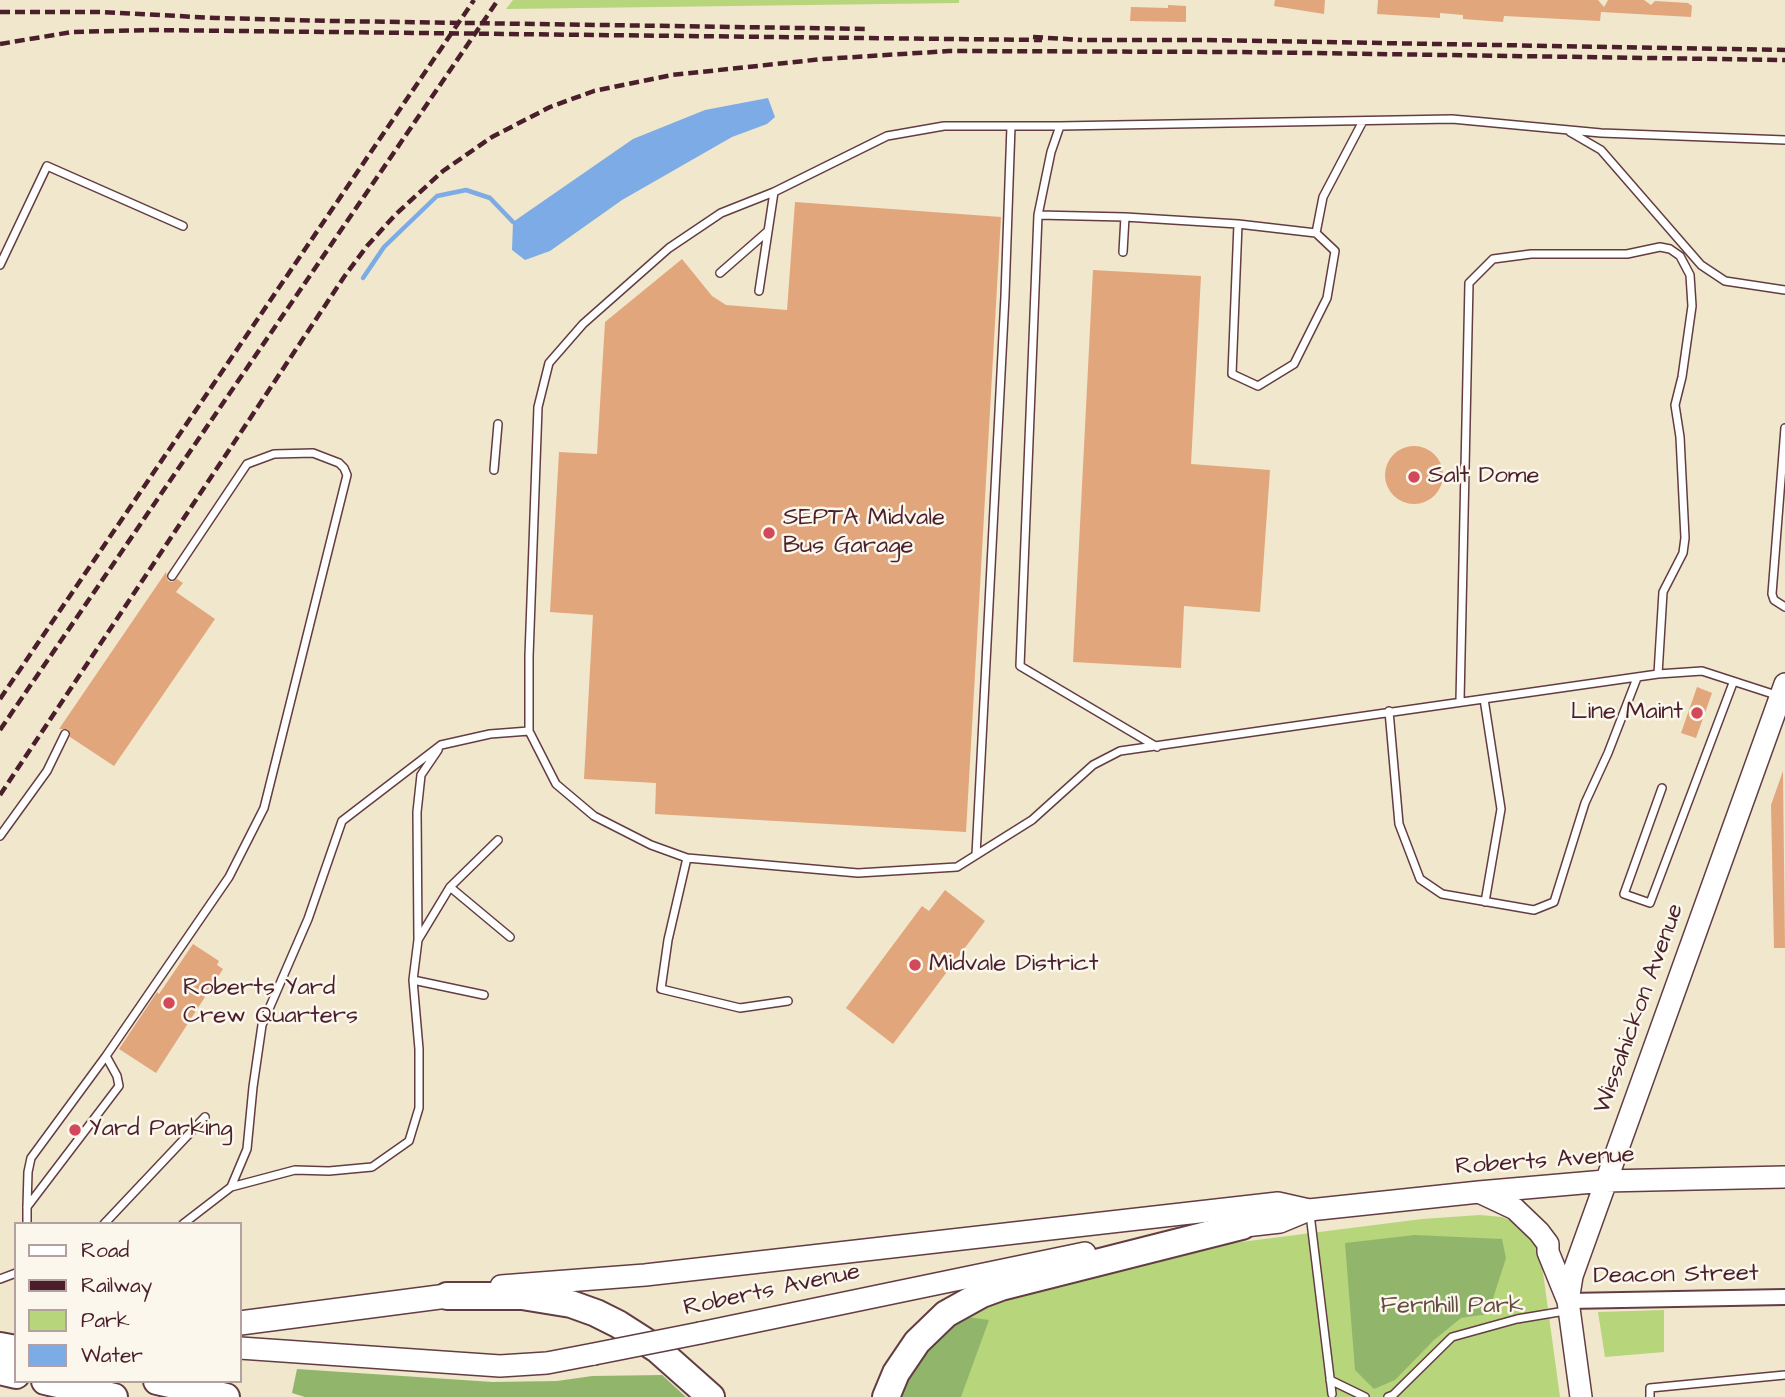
<!DOCTYPE html>
<html>
<head>
<meta charset="utf-8">
<style>
  body { margin:0 }
  #map { position:relative; width:1785px; height:1397px; overflow:hidden; background:#f0e7cc; font-family:"Architects Daughter",sans-serif }
  canvas { display:block }
  .legend { position:absolute; left:14px; top:1222px; width:228px; height:161px; box-sizing:border-box; background:#fbf7ec; border:2px solid #b4a19f; margin:0; padding:9px 12px; list-style:none; font-size:21px; color:#4a1f2b }
  .legend li { display:flex; align-items:center; gap:14px; height:35px }
  .legend b { width:35px; border:2px solid #b4a19f }
</style>
</head>
<body>
<div id="map">
<canvas width="1785" height="1397"></canvas>
<ul class="legend">
<li><b style="height:9px;background:#fff"></b>Road</li>
<li><b style="height:9px;background:#4a1f2b"></b>Railway</li>
<li><b style="height:19px;background:#b7d57b"></b>Park</li>
<li><b style="height:19px;background:#7cabe6"></b>Water</li>
</ul>
</div>
<script>
const context = document.querySelector('canvas').getContext('2d');
context.lineJoin = 'round';
function paint(path, color) {
  context.fillStyle = color;
  context.fill(path, 'evenodd');
}
function poly(rows) {
  const path = new Path2D();
  for (const r of rows) {
    if (r.length === 3) {
      path.moveTo(r[0] + r[2], r[1]);
      path.arc(r[0], r[1], r[2], 0, 2 * Math.PI);
      continue;
    }
    path.moveTo(r[0], r[1]);
    for (let i = 2; i < r.length; i += 2) path.lineTo(r[i], r[i + 1]);
  }
  return path;
}
function stroke(path, color, width, dash) {
  context.strokeStyle = color;
  context.lineWidth = width;
  context.lineCap = dash ? 'butt' : 'round';
  context.setLineDash(dash || []);
  context.stroke(path);
}
function label(font, color, halo, rows, align = 'center') {
  context.font = font + ' "Architects Daughter",sans-serif';
  context.lineWidth = 5;
  context.setLineDash([]);
  context.textBaseline = 'middle';
  context.strokeStyle = halo;
  context.fillStyle = color;
  for (const [text, x, y, turn = 0] of rows) {
    context.save();
    context.translate(x, y);
    context.rotate((+turn || 0) * Math.PI / 180);
    context.textAlign = isNaN(turn) ? turn : align;
    if (halo) context.strokeText(text, 0, 0);
    context.fillText(text, 0, 0);
    context.restore();
  }
}
paint(poly([
  [513,0,959,0,959,3,506,9],
  [1480,1215,1502,1217,1514,1222,1532,1239,1541,1258,1560,1397,892,1397,909,1363,989,1298,1217,1245,1422,1219],
  [1664,1310,1664,1352,1605,1357,1598,1312]
]), '#b7d57b');
paint(poly([
  [1415,1235,1502,1239,1506,1258,1488,1314,1461,1318,1434,1340,1395,1380,1374,1389,1355,1370,1345,1243],
  [959,1316,989,1320,961,1397,898,1397,916,1358],
  [297,1369,493,1382,557,1381,592,1376,662,1375,686,1397,305,1397,292,1393]
]), '#91b66b');
paint(poly([
  [768,98,775,117,767,124,732,137,622,200,550,251,525,260,512,250,513,222,633,139,705,110]
]), '#7cabe6');
stroke(poly([
  [363,278,384,247,437,196,466,190,490,198,513,222]
]), '#7cabe6', 4.5);
paint(poly([
  [1275,0,1325,0,1324,14,1274,6],
  [1378,0,1598,0,1604,7,1608,0,1644,0,1651,5,1655,1,1688,3,1692,6,1691,17,1601,12,1600,21,1504,16,1503,22,1463,19,1463,15,1440,13,1440,18,1377,14],
  [1168,5,1186,6,1186,22,1130,21,1131,7,1168,8],
  [795,202,1001,217,966,832,655,814,656,783,584,779,593,615,550,612,559,452,597,454,605,322,682,259,712,296,726,305,787,310],
  [1093,270,1201,276,1191,464,1270,470,1260,612,1184,606,1181,668,1073,662],
  [1414,475,29],
  [166,572,168,581,172,582,177,579,183,583,176,592,215,619,114,766,70,737,68,729,59,729],
  [1697,687,1712,693,1696,738,1681,733],
  [1783,771,1785,948,1774,948,1771,805],
  [945,890,985,921,893,1044,846,1008,922,906,929,911],
  [193,944,219,961,217,965,223,969,156,1073,119,1049,157,992,159,994]
]), '#e2a67c');
const lane = poly([
  [1060,126,1452,119,1601,133,1785,140],
  [1570,132,1601,150,1701,265,1725,281,1785,290],
  [774,192,887,136,944,126,1060,126,1051,152,1038,215,1125,217,1123,252],
  [1038,215,1020,666,1157,747],
  [1125,217,1238,224,1232,374,1258,386,1294,364,1327,298,1335,251,1316,233,1238,224],
  [1316,233,1323,197,1363,121],
  [0,265,47,166,183,226],
  [720,273,768,231],
  [1785,428,1772,594,1774,600,1785,607],
  [494,470,498,424],
  [1484,699,1501,809,1485,902],
  [1460,701,1469,283,1493,259,1531,254,1627,254,1660,247,1670,249,1680,256,1690,275,1692,306,1682,377,1675,405,1680,437,1685,538,1683,553,1663,592,1658,674],
  [1389,711,1399,824,1420,879,1442,894,1534,910,1554,902,1585,803,1608,753,1637,678],
  [529,731,529,656,538,407,549,363,583,324,669,248,721,213,774,192,759,291],
  [1662,788,1624,894,1650,903,1733,683],
  [0,836,47,771,65,734],
  [498,840,450,887,510,937],
  [976,855,1005,296,1011,126],
  [450,887,418,940,413,980,484,995],
  [418,940,417,812,421,775,438,750],
  [788,1001,740,1008,661,989,668,940,687,858,858,873,957,867,1032,820,1093,765,1120,751,1658,674,1702,671,1779,696],
  [106,1056,229,877,264,808,347,475,344,468,339,463,313,453,274,454,247,464,172,576],
  [231,1187,247,1149,253,1087,262,1025,308,919,342,821,441,745,490,734,529,731,556,784,594,816,651,845,687,858],
  [1310,1214,1332,1394],
  [27,1224,27,1207,28,1172,31,1158,106,1056,117,1076,119,1086,27,1207],
  [104,1224,205,1117],
  [183,1224,231,1187,295,1170,329,1171,372,1167,409,1141,419,1108,419,1049,413,980],
  [0,1279,16,1273],
  [1330,1380,1365,1397],
  [1388,1397,1393,1395,1452,1337,1517,1319,1565,1311],
  [1650,1397,1650,1388,1785,1375]
]);
const street = poly([
  [1568,1301,1785,1297]
]);
const secondary = poly([
  [1481,1193,1515,1209,1539,1232,1548,1244,1548,1252,1568,1301],
  [1227,1228,1280,1222,1309,1210,1479,1192,1605,1181,1785,1177],
  [501,1286,645,1275,1278,1203,1309,1210],
  [700,1333,1085,1253],
  [240,1348,500,1366,547,1363,594,1354],
  [1581,1397,1568,1301,1572,1276,1785,684]
]);
const primary = poly([
  [240,1323,447,1296]
]);
const highway = poly([
  [447,1296,522,1296,571,1304,596,1313,618,1324,657,1349,711,1397],
  [0,1346,16,1349],
  [0,1371,16,1375],
  [45,1381,114,1397],
  [157,1381,226,1397],
  [886,1397,896,1373,917,1342,946,1314,982,1294,1001,1287,1242,1226]
]);
stroke(lane, '#633d43', 10);
stroke(street, '#633d43', 18);
stroke(secondary, '#633d43', 24);
stroke(primary, '#633d43', 26);
stroke(highway, '#633d43', 30);
stroke(lane, '#fff', 7);
stroke(street, '#fff', 14);
stroke(secondary, '#fff', 21);
stroke(primary, '#fff', 23);
stroke(highway, '#fff', 26);
stroke(poly([
  [0,12,101,12,216,18,334,21,869,29],
  [1033,37,1082,40],
  [1087,40,1206,40,1785,50],
  [0,44,72,32,151,30,1042,40],
  [0,699,474,0],
  [0,730,498,0],
  [0,795,344,277,367,246,396,214,443,171,492,137,550,107,594,91,672,75,823,59,949,51,1241,52,1785,60]
]), '#4a1f2b', 4.5, [10, 5]);
const secondaryBridge = poly([
  [594,1354,700,1333]
]);
stroke(secondaryBridge, '#633d43', 24, []);
stroke(secondaryBridge, '#fff', 21);
for (const [x, y, r, color] of [
  [1414,477,7,"#d1495b"],
  [769,533,7,"#d1495b"],
  [1697,713,7,"#d1495b"],
  [915,965,7,"#d1495b"],
  [169,1003,7,"#d1495b"],
  [75,1130,7,"#d1495b"]
]) {
  const dot = new Path2D();
  dot.arc(x, y, r, 0, 2 * Math.PI);
  context.fillStyle = color;
  context.fill(dot);
  stroke(dot, '#fbf7ec', 2.5);
}
label('24px', '#4a1f2b', '#fbf7ec', [
  ["Salt Dome",1428,477],
  ["SEPTA Midvale",783,519],
  ["Bus Garage",783,547],
  ["Line Maint",1683,713,"right"],
  ["Midvale District",929,965],
  ["Roberts Yard",183,989],
  ["Crew Quarters",183,1017],
  ["Yard Parking",89,1130]
], 'left');
label('24px', '#4a1f2b', '#fbf7ec', [
  ["Wissahickon Avenue",1640,1009,-70],
  ["Roberts Avenue",1545,1162,-4],
  ["Deacon Street",1676,1276,-1],
  ["Roberts Avenue",772,1291,-12]
]);
label('24px', '#654c3f', '#fbf7ec', [
  ["Fernhill Park",1452,1307]
]);
</script>
</body>
</html>
